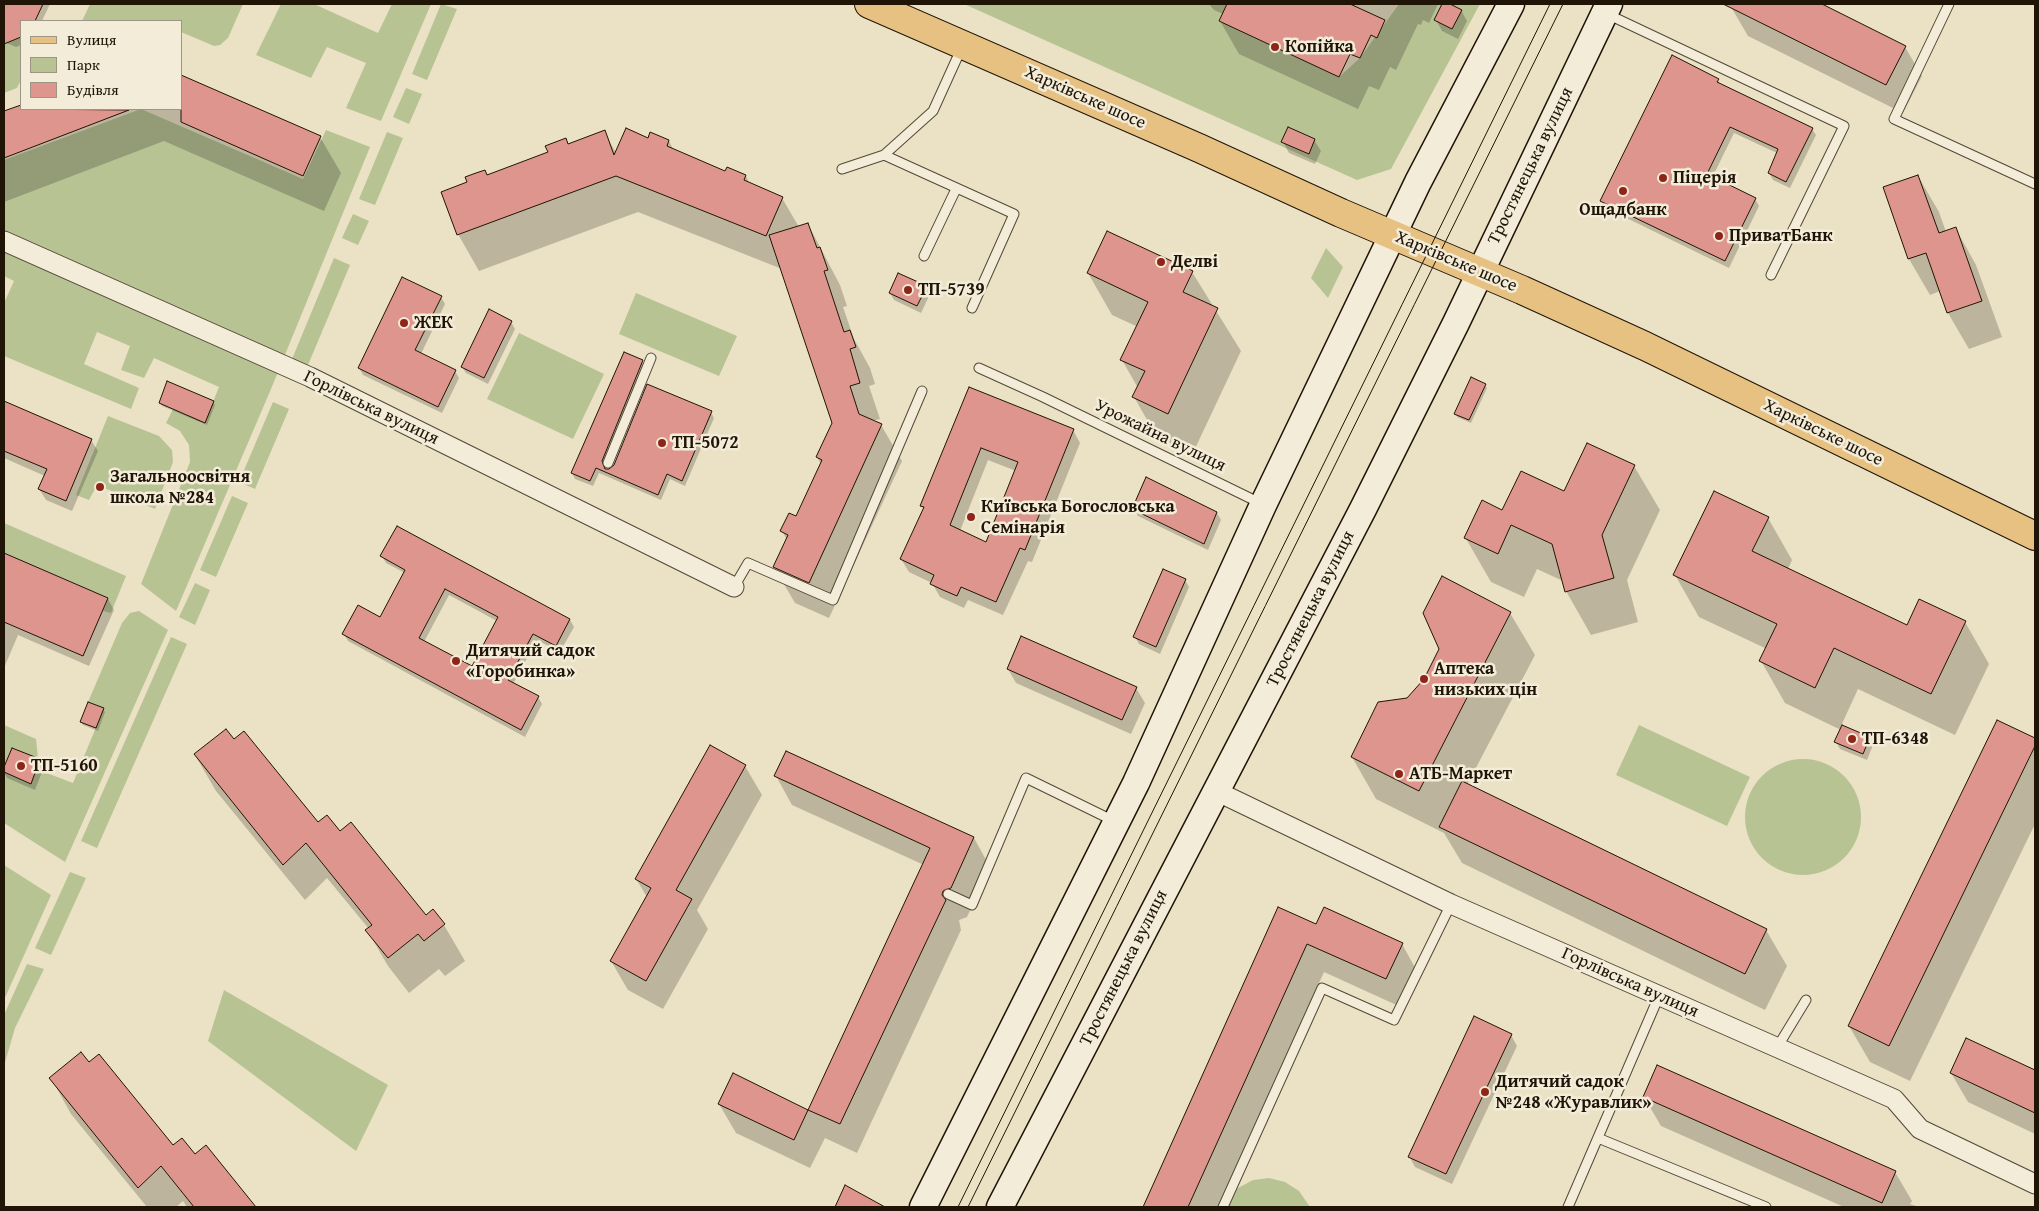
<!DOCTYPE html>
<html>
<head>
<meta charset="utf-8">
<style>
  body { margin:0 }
  #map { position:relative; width:2039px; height:1211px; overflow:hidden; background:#ebe2c5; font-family:"Gentium Book Plus",serif }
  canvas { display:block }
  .frame { position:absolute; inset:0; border:5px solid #201406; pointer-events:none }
  .legend { position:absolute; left:20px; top:20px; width:162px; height:90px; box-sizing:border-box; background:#f2ecd9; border:1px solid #9e9685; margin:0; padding:6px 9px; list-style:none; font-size:15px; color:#201406 }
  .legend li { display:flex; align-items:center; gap:10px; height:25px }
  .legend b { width:25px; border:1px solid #9e9685 }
</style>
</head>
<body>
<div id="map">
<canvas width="2039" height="1211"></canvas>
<div class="frame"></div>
<ul class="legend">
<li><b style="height:6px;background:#e6c182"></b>Вулиця</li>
<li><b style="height:14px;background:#b8c394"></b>Парк</li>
<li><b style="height:14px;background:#dd958d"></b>Будівля</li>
</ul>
</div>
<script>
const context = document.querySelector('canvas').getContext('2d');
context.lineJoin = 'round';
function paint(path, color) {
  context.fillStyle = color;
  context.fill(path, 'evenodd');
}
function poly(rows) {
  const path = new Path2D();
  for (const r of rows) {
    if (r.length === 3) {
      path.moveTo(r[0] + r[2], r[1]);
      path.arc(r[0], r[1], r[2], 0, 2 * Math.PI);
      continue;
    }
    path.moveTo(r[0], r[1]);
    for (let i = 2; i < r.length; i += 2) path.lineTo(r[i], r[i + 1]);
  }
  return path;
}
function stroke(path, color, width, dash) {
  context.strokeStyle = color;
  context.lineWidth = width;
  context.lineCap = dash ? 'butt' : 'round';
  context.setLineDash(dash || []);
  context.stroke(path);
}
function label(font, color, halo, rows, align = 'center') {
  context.font = font + ' "Gentium Book Plus",serif';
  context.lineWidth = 5;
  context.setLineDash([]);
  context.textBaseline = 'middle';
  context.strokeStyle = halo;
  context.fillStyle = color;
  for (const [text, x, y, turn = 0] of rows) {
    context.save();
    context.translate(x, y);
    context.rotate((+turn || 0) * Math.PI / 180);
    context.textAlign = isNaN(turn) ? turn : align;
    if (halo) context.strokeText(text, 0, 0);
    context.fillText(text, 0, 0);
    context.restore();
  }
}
paint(poly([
  [90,4,243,4,228,38,220,45,214,46,181,32,181,21,82,21],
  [281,4,314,4,378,33,392,4,431,4,381,121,346,108,366,63,327,47,311,78,256,55],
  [441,4,457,9,427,80,412,74],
  [964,4,1227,4,1219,21,1339,77,1360,58,1399,4,1480,4,1391,169,1357,180],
  [21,37,21,80,17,88,4,93,4,38,11,41],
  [406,88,422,94,409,124,393,117],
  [141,109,303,179,326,130,370,147,271,389,176,611,141,584,190,462,189,445,180,431,166,423,173,409,205,422,219,387,154,358,144,378,121,370,130,346,97,332,84,364,139,388,131,409,4,356,4,303,14,281,4,276,4,160],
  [387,132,403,138,375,205,359,199],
  [353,214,369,221,358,245,342,238],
  [1326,248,1343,267,1328,298,1311,278],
  [334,258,350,265,308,365,292,359],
  [636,293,737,336,719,376,619,334],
  [519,333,604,374,573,439,487,399],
  [273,402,289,409,255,489,239,482],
  [108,416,159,436,172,450,173,462,155,509,97,485,89,500,76,495],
  [232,496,248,503,216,577,200,570],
  [4,523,126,576,111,613,103,611,108,598,4,553],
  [195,583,210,590,195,625,179,617],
  [139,611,168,630,65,862,4,823,4,725,36,739,38,758,35,757,23,764,73,783,104,708,88,702,122,623,130,613],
  [171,637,187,644,97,848,81,841],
  [1639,725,1750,777,1727,826,1616,775],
  [1803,817,58],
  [4,865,51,895,4,1000],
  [70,872,86,878,51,955,35,948],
  [27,964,44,969,15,1028,4,1066,4,1015],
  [224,990,388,1085,356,1151,208,1041],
  [1269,1178,1285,1182,1299,1191,1310,1207,1223,1207,1227,1199,1238,1188,1253,1180]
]), '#b8c394');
paint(poly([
  [4,4,50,4,42,21,21,21,21,45,16,47,4,42],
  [1209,4,1438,4,1429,23,1423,20,1421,25,1418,24,1396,70,1390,67,1379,90,1369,86,1358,109,1239,54,1220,21,1223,14,1214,10],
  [1443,4,1461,10,1467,21,1458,39,1442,31,1436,20],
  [1733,4,1819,4,1905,47,1922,76,1903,113,1748,36,1731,7],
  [1718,80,1721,86,1812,129,1816,135,1790,188,1773,180,1769,173,1777,153,1734,133,1712,178,1755,199,1759,206,1729,268,1606,208,1602,201],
  [21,106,21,109,181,109,320,137,341,173,324,211,164,141,4,202,4,113],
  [604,132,616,153,649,139,669,141,674,151,726,172,746,176,750,185,782,198,799,227,808,224,840,285,847,306,843,307,854,339,870,368,875,384,869,386,880,419,872,421,881,425,902,461,829,618,795,603,774,567,787,540,782,531,796,518,821,464,817,457,833,423,782,269,638,212,479,271,458,234,487,176],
  [1314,140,1321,151,1315,164,1289,153,1283,142],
  [1918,176,1939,212,1946,232,1956,229,1976,265,2002,337,1969,349,1948,313,1940,291,1930,295,1909,259,1884,188],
  [1192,272,1241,351,1192,455,1158,439,1134,397,1138,388,1122,360,1138,327,1112,315,1088,273],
  [926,287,930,294,921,313,894,300,890,293],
  [441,297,445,304,421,354,455,371,459,378,442,413,363,375,359,368],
  [511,322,515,329,488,384,466,373,462,367],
  [642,361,645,367,605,467,606,470,610,470,711,412,714,418,685,486,670,479,661,500,599,473,593,486,575,479,572,473],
  [1485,385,1487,388,1471,423,1457,417,1456,414],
  [969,389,1073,430,1080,443,1032,562,1028,561,1003,615,968,600,964,608,940,597,932,583,909,572,901,559,924,510,922,506],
  [988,460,1016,471,987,543,960,531],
  [213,402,215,405,207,425,162,406,160,403],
  [4,403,91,440,98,451,72,511,46,500,39,489,45,476,4,458],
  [1634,466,1660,510,1627,580,1638,622,1591,635,1566,591,1563,581,1537,569,1524,597,1491,582,1465,537,1503,512,1565,493],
  [1134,509,1217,513,1221,520,1208,550,1138,516],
  [1768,518,1792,560,1788,569,1907,626,1965,622,1989,664,1955,735,1858,689,1841,726,1869,738,1873,745,1867,760,1840,749,1836,742,1841,730,1785,703,1761,661,1767,649,1699,617,1675,575],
  [397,528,570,620,574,627,560,652,537,640,513,684,538,697,542,704,525,737,348,641,344,634,380,618,405,573,386,563,382,556],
  [449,595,497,621,472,668,424,642],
  [4,555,108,599,114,610,89,666,18,635,4,668],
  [1185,580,1189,587,1160,654,1139,644,1135,637],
  [1510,613,1535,655,1467,785,1766,930,1787,966,1765,1010,1462,863,1444,833,1376,799,1352,757,1425,679,1441,650],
  [1008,669,1136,688,1145,703,1131,734,1016,683],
  [103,709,105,712,98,731,83,725,81,722],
  [1998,722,2035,740,2035,824,1910,1081,1870,1062,1849,1026],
  [12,749,40,760,44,767,35,790,7,778,4,773],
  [195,755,317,824,426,917,433,911,444,925,465,961,445,976,439,969,409,993,388,966,367,930,369,929,327,878,305,900,216,791],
  [745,766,762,795,697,910,708,929,663,1009,628,990,611,961,647,897,636,879],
  [776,776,974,838,990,867,967,917,959,920,961,930,857,1153,825,1138,810,1168,736,1133,719,1104,733,1075,809,1111,924,865,792,805],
  [1279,909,1317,925,1402,944,1418,973,1403,1008,1324,972,1218,1207,1144,1207],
  [1511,1035,1517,1046,1452,1184,1415,1167,1409,1156],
  [1967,1040,2035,1072,2035,1134,1968,1102,1951,1073],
  [51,1078,172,1147,194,1156,206,1147,255,1207,187,1207,183,1201,176,1207,147,1207,71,1114],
  [1644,1097,1895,1172,1912,1201,1910,1204,1919,1207,1844,1207,1661,1126]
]), '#0003');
const building = poly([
  [4,4,43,4,35,21,21,21,21,37,4,44,4,4],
  [1227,4,1350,4,1385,20,1377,38,1371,35,1360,58,1350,54,1339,77,1219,21,1227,4],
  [1442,4,1450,4,1462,10,1452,29,1434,20,1442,4],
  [1723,4,1822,4,1906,46,1886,85,1723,4],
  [1672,55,1719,79,1717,82,1813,128,1786,182,1768,173,1778,149,1730,127,1707,174,1756,198,1725,261,1600,201,1672,55],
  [181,75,321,136,303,176,181,122,181,75],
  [21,105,21,109,129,110,4,158,4,111,21,105],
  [1288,127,1315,139,1309,154,1281,142,1288,127],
  [626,128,648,138,650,132,669,140,667,146,725,171,727,167,746,175,744,180,783,197,766,236,616,176,457,235,441,192,467,182,465,177,476,173,485,170,487,175,548,152,545,146,566,138,568,144,605,130,614,155,626,128],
  [1918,175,1939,233,1956,227,1982,301,1947,313,1926,253,1908,259,1883,187,1918,175],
  [808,223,817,248,820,247,828,270,824,271,844,332,850,330,856,347,850,349,860,383,850,386,859,414,882,424,809,583,773,567,788,535,780,531,789,513,796,516,822,460,816,457,832,423,769,235,808,223],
  [1107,231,1193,271,1183,292,1218,308,1168,414,1132,397,1145,371,1120,360,1148,302,1087,273,1107,231],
  [898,273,927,286,917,306,889,293,898,273],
  [402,277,442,296,415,350,456,370,438,407,358,368,402,277],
  [489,309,512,321,484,378,461,367,489,309],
  [624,352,643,360,602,461,605,469,609,469,614,465,647,384,712,411,682,481,667,474,658,495,596,468,590,481,571,473,624,352],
  [1471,377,1486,384,1469,420,1454,414,1471,377],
  [167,381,214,401,205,423,159,403,167,381],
  [969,387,1074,429,1025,550,1020,548,996,602,961,587,957,596,943,590,930,584,934,575,900,559,924,507,920,506,969,387],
  [981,448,1018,462,986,542,950,525,981,448],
  [4,401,92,439,66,501,38,489,47,469,4,451,4,401],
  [1587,443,1635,465,1602,535,1614,578,1565,592,1552,544,1511,525,1498,554,1464,538,1482,500,1502,510,1521,471,1564,491,1587,443],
  [1146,477,1217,512,1204,544,1132,509,1146,477],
  [1714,491,1769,517,1752,551,1907,625,1919,599,1966,621,1931,694,1834,648,1815,688,1759,661,1777,624,1673,575,1714,491],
  [397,526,570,619,556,646,533,634,508,680,539,696,521,730,342,634,358,605,380,617,405,570,380,556,397,526],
  [445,589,498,617,472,666,419,638,445,589],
  [4,553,108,598,83,656,4,622,4,553],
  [1163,569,1186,579,1156,647,1133,637,1163,569],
  [1442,576,1511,612,1419,791,1351,757,1378,702,1407,698,1424,679,1439,649,1423,613,1442,576],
  [1021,636,1137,687,1122,720,1007,669,1021,636],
  [88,702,104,708,96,728,80,722,88,702],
  [1997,720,2035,738,2035,746,1889,1046,1848,1026,1997,720],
  [1842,725,1870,737,1863,754,1834,742,1842,725],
  [226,729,234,739,244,731,318,822,327,815,340,831,351,822,426,915,433,909,445,924,424,941,418,934,388,958,365,930,372,925,306,843,283,865,194,754,226,729],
  [710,745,746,765,676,890,692,899,646,981,610,961,651,888,635,879,710,745],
  [12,748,40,759,31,784,4,772,4,767,12,748],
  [786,751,974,837,951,888,943,891,942,895,946,900,840,1124,808,1110,930,848,774,776,786,751],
  [1462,781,1767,929,1745,974,1439,827,1462,781],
  [1278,907,1316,924,1324,907,1403,943,1386,979,1307,944,1188,1207,1143,1207,1278,907],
  [1474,1016,1512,1034,1446,1174,1408,1157,1474,1016],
  [1966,1038,2035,1070,2035,1113,1950,1073,1966,1038],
  [81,1052,89,1062,99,1054,173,1145,182,1138,195,1154,206,1145,256,1207,194,1207,161,1166,138,1188,49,1078,81,1052],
  [1657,1065,1896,1171,1882,1203,1643,1097,1657,1065],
  [733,1073,808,1110,794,1140,718,1104,733,1073],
  [845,1185,885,1207,835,1207,845,1185]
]);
paint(building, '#dd958d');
stroke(building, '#201406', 1);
const lane = poly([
  [1949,4,1894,119,2035,184],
  [1607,14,1844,126,1771,275],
  [962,47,933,111,884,155,1014,214,972,308],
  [842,169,884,155],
  [924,256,956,189],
  [979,368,1043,397,1260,503],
  [608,463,651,358],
  [734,587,748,563,833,600,922,391],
  [948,894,972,905,1026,778,1114,821],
  [1778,1046,1806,1000],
  [1598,1138,1766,1207],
  [1223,1207,1322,988,1394,1020,1451,904],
  [1568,1207,1659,996]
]);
const street = poly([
  [4,241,310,377,734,587],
  [1216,791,1451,904,1894,1099,1920,1129,2035,1184]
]);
const secondary = poly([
  [923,1207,1136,783,1263,505,1418,182,1511,4],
  [1000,1207,1363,509,1456,323,1609,4]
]);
const primary = poly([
  [869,4,1199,148,1341,213,1522,290,1645,346,2035,536]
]);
stroke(lane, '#534836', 11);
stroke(street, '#534836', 21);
stroke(secondary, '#201406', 29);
stroke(primary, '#201406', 30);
stroke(lane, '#f2ecd9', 9);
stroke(street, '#f2ecd9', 19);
stroke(secondary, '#f2ecd9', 26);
stroke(primary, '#e6c182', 28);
stroke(poly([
  [958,1207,1550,4],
  [968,1207,1563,4]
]), '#201406', 1);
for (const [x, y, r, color] of [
  [1275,47,5,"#8f2418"],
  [1663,178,5,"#8f2418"],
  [1623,191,5,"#8f2418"],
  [1719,236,5,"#8f2418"],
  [1161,262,5,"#8f2418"],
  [908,290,5,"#8f2418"],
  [404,323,5,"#8f2418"],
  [662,443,5,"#8f2418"],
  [100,487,5,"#8f2418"],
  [971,517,5,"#8f2418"],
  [456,661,5,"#8f2418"],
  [1424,679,5,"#8f2418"],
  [1852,739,5,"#8f2418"],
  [21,766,5,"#8f2418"],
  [1399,774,5,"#8f2418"],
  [1485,1092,5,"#8f2418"]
]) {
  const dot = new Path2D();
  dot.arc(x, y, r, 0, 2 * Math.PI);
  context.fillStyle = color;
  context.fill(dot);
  stroke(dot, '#f2ecd9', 2);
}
label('bold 18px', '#201406', '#f2ecd9', [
  ["Копійка",1285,47],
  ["Піцерія",1673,178],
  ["Ощадбанк",1623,210,"center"],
  ["ПриватБанк",1729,236],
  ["Делві",1171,262],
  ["ТП-5739",918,290],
  ["ЖЕК",414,323],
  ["ТП-5072",672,443],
  ["Загальноосвітня",110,477],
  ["школа №284",110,498],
  ["Київська Богословська",981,507],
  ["Семінарія",981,528],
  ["Дитячий садок",466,651],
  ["«Горобинка»",466,672],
  ["Аптека",1434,669],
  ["низьких цін",1434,690],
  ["ТП-6348",1862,739],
  ["ТП-5160",31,766],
  ["АТБ-Маркет",1409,774],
  ["Дитячий садок",1495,1082],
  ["№248 «Журавлик»",1495,1103]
], 'left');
label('18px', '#201406', '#f2ecd9', [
  ["Харківське шосе",1085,98,24],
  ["Тростянецька вулиця",1531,166,-64],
  ["Харківське шосе",1456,262,23],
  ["Горлівська вулиця",371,408,26],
  ["Харківське шосе",1823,433,26],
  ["Урожайна вулиця",1160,436,26],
  ["Тростянецька вулиця",1311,609,-63],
  ["Тростянецька вулиця",1124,968,-63],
  ["Горлівська вулиця",1630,983,24]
]);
</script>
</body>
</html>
